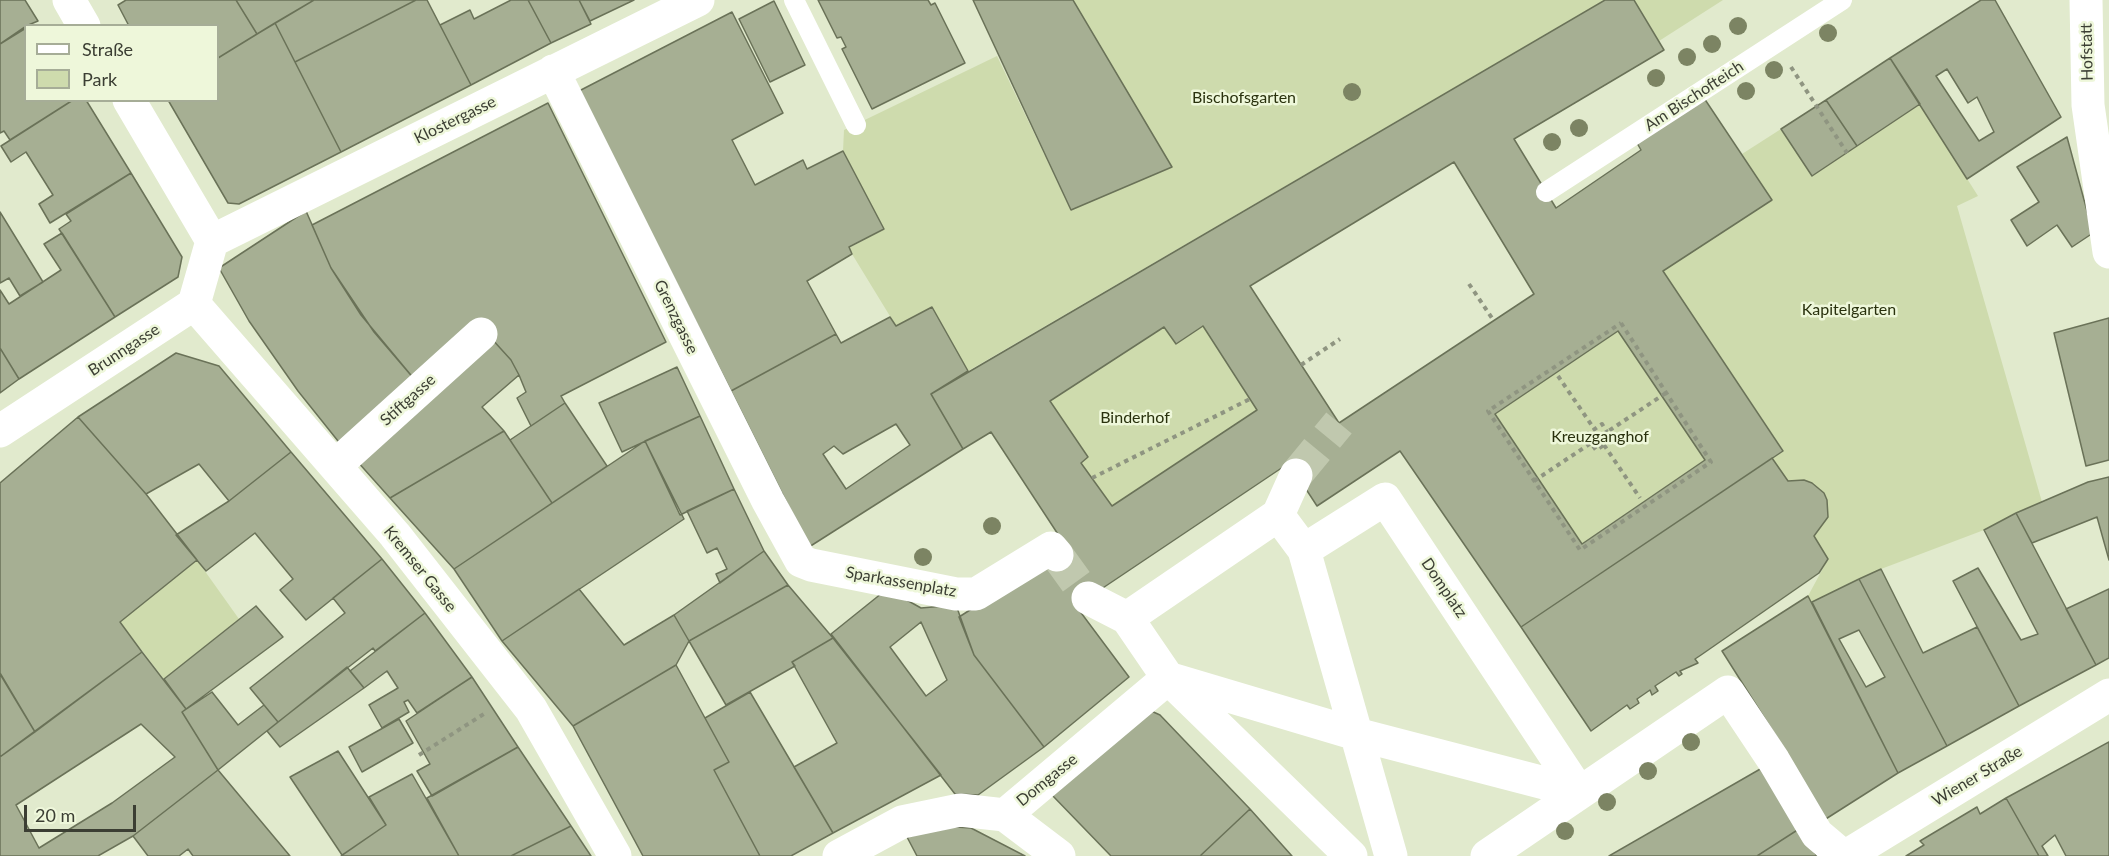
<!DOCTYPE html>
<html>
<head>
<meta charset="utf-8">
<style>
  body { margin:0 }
  #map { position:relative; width:2109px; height:856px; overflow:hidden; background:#e1eacd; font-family:Lato,sans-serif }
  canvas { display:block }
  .legend { position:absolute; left:24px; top:24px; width:195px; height:78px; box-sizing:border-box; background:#eef7da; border:2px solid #a6ad97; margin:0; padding:8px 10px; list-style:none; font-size:18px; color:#3b3e33 }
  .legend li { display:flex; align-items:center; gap:12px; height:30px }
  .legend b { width:30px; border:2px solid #a6ad97 }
  .scale { position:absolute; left:24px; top:805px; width:112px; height:27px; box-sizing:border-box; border:3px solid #3b3e33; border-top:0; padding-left:8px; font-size:18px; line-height:21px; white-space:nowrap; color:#3b3e33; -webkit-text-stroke:4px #eef7da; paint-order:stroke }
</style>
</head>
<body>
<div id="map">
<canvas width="2109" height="856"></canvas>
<ul class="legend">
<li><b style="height:8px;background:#fff"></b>Straße</li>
<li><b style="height:16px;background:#cedbad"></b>Park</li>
</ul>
<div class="scale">20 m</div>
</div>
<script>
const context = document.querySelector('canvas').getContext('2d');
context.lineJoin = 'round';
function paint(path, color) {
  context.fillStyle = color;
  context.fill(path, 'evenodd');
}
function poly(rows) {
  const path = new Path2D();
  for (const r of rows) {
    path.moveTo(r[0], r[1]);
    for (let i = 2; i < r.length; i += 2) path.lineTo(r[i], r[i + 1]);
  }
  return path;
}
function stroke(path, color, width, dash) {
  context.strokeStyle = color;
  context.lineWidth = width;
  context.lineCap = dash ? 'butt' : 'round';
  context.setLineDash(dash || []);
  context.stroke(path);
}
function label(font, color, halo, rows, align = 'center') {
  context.font = font + ' Lato,sans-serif';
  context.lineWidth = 5;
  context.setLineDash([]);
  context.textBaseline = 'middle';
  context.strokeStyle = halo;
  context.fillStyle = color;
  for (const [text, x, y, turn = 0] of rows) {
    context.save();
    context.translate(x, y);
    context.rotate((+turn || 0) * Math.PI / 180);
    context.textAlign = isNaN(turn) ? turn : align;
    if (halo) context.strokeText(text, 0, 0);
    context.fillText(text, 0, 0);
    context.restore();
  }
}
paint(poly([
  [1073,0,1605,0,968,371,932,307,896,326,852,254,849,248,884,229,843,151,844,130,997,56,1071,210,1171,167],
  [1634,0,1723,0,1659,41],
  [1920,104,1978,196,1957,206,2042,502,1984,530,1881,569,1812,602,1808,596,1828,559,1814,536,1828,517,1827,500,1824,493,1812,483,1804,480,1788,481,1772,458,1783,450,1663,271,1772,200,1742,154,1781,129,1812,176],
  [1203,326,1257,410,1112,506,1081,463,1050,401,1164,327],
  [1618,331,1705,460,1582,544,1495,414],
  [197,560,239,619,164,679,120,622]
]), '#cedbad');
const building = poly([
  [0,0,25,0,38,21,26,26,0,44,0,0],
  [126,0,236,0,257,34,218,58,218,26,129,26,118,5,126,0],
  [236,0,314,0,257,34,236,0],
  [314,0,416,0,295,62,275,23,314,0],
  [416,0,427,0,471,85,341,152,295,62,416,0],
  [511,0,528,0,551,43,471,85,440,25,470,10,474,19,511,0],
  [528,0,579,0,591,24,551,43,528,0],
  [579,0,634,0,590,21,579,0],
  [818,0,928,0,931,5,935,3,965,63,872,109,842,49,846,47,841,37,837,38,818,0],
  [973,0,1073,0,1172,167,1071,210,973,0],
  [1605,0,1634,0,1664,50,1514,139,1556,208,1641,150,1637,143,1704,98,1772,200,1663,271,1783,451,1521,627,1400,451,1317,506,1289,463,1076,606,1129,677,1044,747,974,655,959,617,1067,548,991,432,963,449,931,394,1605,0],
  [1454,162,1534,294,1339,423,1250,286,1454,162],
  [1203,326,1257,410,1112,506,1081,463,1088,457,1050,401,1164,327,1176,344,1203,326],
  [1618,331,1705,460,1582,544,1495,414,1618,331],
  [1981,0,1995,0,2061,117,1967,179,1890,58,1981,0],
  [1947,69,1968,103,1977,97,1994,132,1979,141,1936,76,1947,69],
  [774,1,805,65,770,82,739,19,774,1],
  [732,12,783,113,732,140,755,185,803,160,807,169,843,151,884,229,849,247,852,254,807,281,836,334,731,391,579,91,732,12],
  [275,23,341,152,239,204,228,203,168,100,218,100,218,58,275,23],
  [26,28,26,100,73,100,10,140,4,131,0,133,0,44,26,28],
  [1890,58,1920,104,1857,146,1826,100,1890,58],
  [73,100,86,100,131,173,50,223,39,204,53,195,26,152,11,162,1,146,73,100],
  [1826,100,1857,146,1812,176,1781,129,1826,100],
  [548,103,666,342,561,396,565,403,531,426,517,398,526,392,519,375,511,360,491,338,415,380,361,315,331,268,312,225,548,103],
  [2067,137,2093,233,2072,247,2057,225,2027,246,2011,220,2039,202,2017,167,2067,137],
  [131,173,182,257,178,277,115,317,59,229,71,221,66,214,131,173],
  [306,211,331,268,374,332,415,380,342,446,298,391,249,321,219,268,306,211],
  [0,212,43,282,20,296,9,278,0,283,0,212],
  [62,233,115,317,19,379,0,348,0,290,9,304,61,270,44,244,62,233],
  [932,307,968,371,931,394,963,449,809,547,731,391,836,334,841,343,890,317,896,326,932,307],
  [896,424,910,445,846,489,823,454,834,446,843,454,896,424],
  [2109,318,2109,460,2086,466,2054,333,2109,318],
  [491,338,511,360,519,375,482,407,504,431,390,498,356,460,491,338],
  [0,348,19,379,0,393,0,348],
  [176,353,219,366,291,452,229,501,199,464,146,494,78,417,176,353],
  [677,367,700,416,622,452,599,403,677,367],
  [565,403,607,466,552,503,510,440,565,403],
  [700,416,734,489,680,515,645,441,700,416],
  [78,417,146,494,197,560,120,622,142,652,35,732,0,673,0,483,78,417],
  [504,431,552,503,454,569,390,498,504,431],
  [645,441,684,519,502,641,454,569,645,441],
  [291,452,382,559,306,620,280,590,293,579,255,533,206,571,176,535,229,501,291,452],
  [1772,458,1788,481,1804,480,1812,483,1824,493,1827,500,1828,517,1814,536,1828,559,1819,573,1701,655,1695,659,1698,663,1680,671,1682,674,1679,676,1676,672,1655,686,1658,691,1652,695,1650,690,1637,699,1639,703,1630,709,1627,705,1591,731,1521,627,1772,458],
  [2109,477,2109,560,2097,517,2032,543,2016,513,2088,482,2109,477],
  [734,489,764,551,720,583,716,574,727,569,717,548,707,553,687,511,734,489],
  [2016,513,2096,665,2019,706,1953,581,1978,568,2021,640,2038,634,1984,530,2016,513],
  [764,551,788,585,689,641,674,615,764,551],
  [382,559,425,613,375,651,373,648,278,722,250,688,345,613,333,598,382,559],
  [1881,569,1923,653,1977,627,2019,706,1947,746,1859,579,1881,569],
  [1859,579,1947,746,1898,773,1812,602,1859,579],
  [1859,630,1885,677,1866,687,1839,639,1859,630],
  [788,585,833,638,792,662,795,666,726,705,689,641,788,585],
  [579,589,624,645,674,615,689,641,676,665,573,726,502,641,579,589],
  [887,589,921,608,956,605,974,655,1044,747,978,795,955,794,831,634,887,589],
  [921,622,947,680,926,696,890,647,921,622],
  [2109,589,2109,658,2096,665,2066,609,2109,589],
  [1808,596,1898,773,1821,822,1784,749,1722,651,1808,596],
  [256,606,283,637,186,709,164,679,256,606],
  [425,613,472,677,417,713,408,700,404,702,409,712,382,728,369,705,398,688,387,671,364,688,350,671,425,613],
  [833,638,941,775,833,833,794,767,837,743,792,662,833,638],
  [142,652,186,709,182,712,218,770,133,836,98,856,0,856,0,757,142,652],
  [141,724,175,757,112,803,39,848,16,805,141,724],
  [676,665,729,762,714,770,760,856,643,856,573,726,676,665],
  [347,667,364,688,280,747,267,731,347,667],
  [0,674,35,732,0,757,0,674],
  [472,677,518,747,432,796,417,771,430,764,406,721,472,677],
  [212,692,238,725,264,705,278,722,218,770,182,712,212,692],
  [750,692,833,833,791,856,760,856,714,770,729,762,705,718,750,692],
  [1149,710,1160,715,1250,809,1200,856,1111,856,1051,794,1149,710],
  [399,719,413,743,362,772,349,747,399,719],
  [2109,742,2109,856,2066,856,2055,835,2042,846,2048,856,2039,856,2006,798,2109,742],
  [518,747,571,826,511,856,459,856,427,798,518,747],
  [338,751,386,825,342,855,290,777,338,751],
  [1762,768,1799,829,1757,856,1609,856,1762,768],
  [218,770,290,856,193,856,188,849,179,856,148,856,133,836,218,770],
  [412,774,459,856,341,856,386,825,369,797,412,774],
  [2006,798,2039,856,1906,856,1924,845,1920,841,1977,807,1980,814,2006,798],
  [1250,809,1292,856,1200,856,1250,809],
  [571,826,591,856,511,856,571,826],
  [941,826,971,828,1025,856,917,856,907,837,941,826],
  [1799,829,1817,856,1757,856,1799,829]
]);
paint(building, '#a6af93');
stroke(building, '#6a7258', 1.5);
stroke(poly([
  [1296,475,1339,423],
  [1057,555,1088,598]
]), '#c0c8ae', 33, [33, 16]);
stroke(poly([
  [1791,67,1847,153],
  [1469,284,1494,321],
  [1621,323,1711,462,1580,550,1488,411,1621,323],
  [1301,365,1340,339],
  [1558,376,1595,430],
  [1591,443,1586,435,1602,424,1607,432],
  [1604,445,1640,498],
  [1092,478,1250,399],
  [1534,481,1591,443,1596,450,1604,445,1612,439,1607,432,1666,393],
  [419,755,487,712]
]), '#8f9581', 4, [4.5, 4.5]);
stroke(poly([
  [794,0,856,125],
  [1546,192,1842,0]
]), '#fff', 20);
stroke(poly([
  [69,0,84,26],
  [2086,0,2088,105,2109,252],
  [553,71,768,501,801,561,811,565,956,594,976,594,1051,548,1057,555],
  [129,100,212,241],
  [212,241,698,0],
  [194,304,395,535,531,709,615,856],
  [0,431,194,304,212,241],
  [335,466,481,334],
  [1278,515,1304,550,1385,499,1579,792],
  [1304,550,1391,856],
  [1088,598,1127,618,1168,678,1351,856],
  [1127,618,1278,515,1296,475],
  [1005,815,1059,856],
  [839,856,902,822,960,810,1005,815,1168,678,1356,734,1579,792],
  [1487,856,1728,692,1774,761,1817,834,1843,856],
  [1846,856,2109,695]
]), '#fff', 33);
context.fillStyle = '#7c8463';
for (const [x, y] of [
  [1738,26],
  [1828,33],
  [1712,44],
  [1687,57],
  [1774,70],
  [1656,78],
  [1746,91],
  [1352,92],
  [1579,128],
  [1552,142],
  [992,526],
  [923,557],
  [1691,742],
  [1648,771],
  [1607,802],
  [1565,831]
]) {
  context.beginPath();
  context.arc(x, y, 9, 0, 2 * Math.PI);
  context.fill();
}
label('16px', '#3b3e33', '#eef7da', [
  ["Hofstatt",2087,52,-91],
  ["Am Bischofteich",1694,96,-33],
  ["Klostergasse",455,120,-26],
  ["Grenzgasse",676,317,64],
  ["Brunngasse",124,350,-33],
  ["Stiftgasse",408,400,-42],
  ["Kremser Gasse",420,569,51],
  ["Sparkassenplatz",901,582,10],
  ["Domplatz",1444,588,56],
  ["Wiener Straße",1977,776,-31],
  ["Domgasse",1047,780,-39]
]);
label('16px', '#29310d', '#eef7da', [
  ["Bischofsgarten",1244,98],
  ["Kapitelgarten",1849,310],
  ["Binderhof",1135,418],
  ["Kreuzganghof",1600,437]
]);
</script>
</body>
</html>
